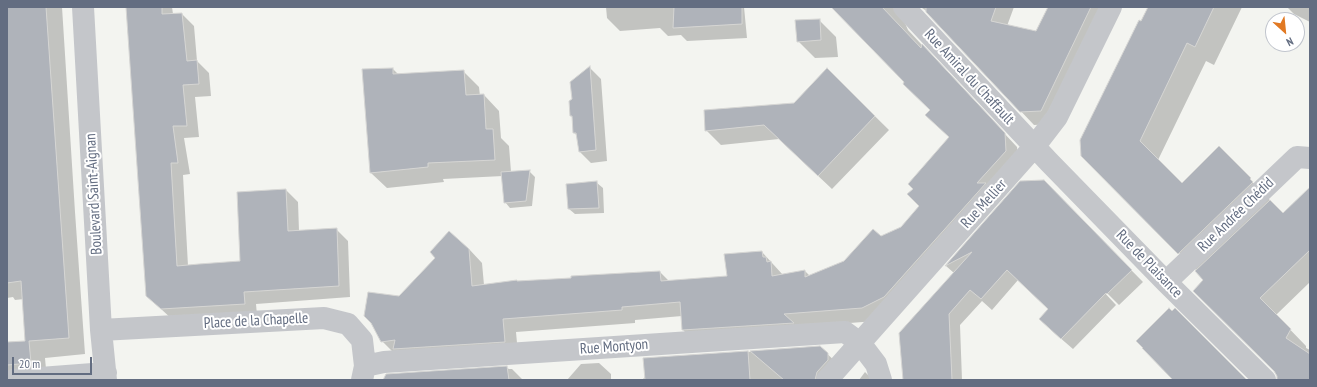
<!DOCTYPE html>
<html>
<head>
<meta charset="utf-8">
<style>
  body { margin:0 }
  #map { position:relative; width:1317px; height:387px; overflow:hidden; background:#f3f4f0; font-family:"PT Sans Narrow",sans-serif }
  canvas { display:block }
  .frame { position:absolute; inset:0; border:8px solid #636d81; pointer-events:none }
  .north { position:absolute; left:1265px; top:12px; width:40px; height:40px; box-sizing:border-box; background:#fff; border:1px solid #c1c5cd; border-radius:50%; rotate:153deg; font-size:11px; font-weight:700; line-height:16px; text-align:center; color:#636d81 }
  .north::after { content:''; display:block; margin:auto; width:14px; height:18px; background:#e17923; clip-path:polygon(50% 0,100% 100%,50% 72%,0 100%) }
  .scale { position:absolute; left:12px; top:357px; width:80px; height:18px; box-sizing:border-box; border:2px solid #636d81; border-top:0; padding-left:5px; font-size:12px; line-height:14px; white-space:nowrap; color:#636d81; -webkit-text-stroke:3px #fff; paint-order:stroke }
</style>
</head>
<body>
<div id="map">
<canvas width="1317" height="387"></canvas>
<div class="frame"></div>
<div class="north">N</div>
<div class="scale">20 m</div>
</div>
<script>
const context = document.querySelector('canvas').getContext('2d');
context.lineJoin = 'round';
function paint(path, color) {
  context.fillStyle = color;
  context.fill(path, 'evenodd');
}
function poly(rows) {
  const path = new Path2D();
  for (const r of rows) {
    path.moveTo(r[0], r[1]);
    for (let i = 2; i < r.length; i += 2) path.lineTo(r[i], r[i + 1]);
  }
  return path;
}
function stroke(path, color, width, dash) {
  context.strokeStyle = color;
  context.lineWidth = width;
  context.lineCap = dash ? 'butt' : 'round';
  context.setLineDash(dash || []);
  context.stroke(path);
}
function label(font, color, halo, rows, align = 'center') {
  context.font = font + ' "PT Sans Narrow",sans-serif';
  context.lineWidth = 4;
  context.setLineDash([]);
  context.textBaseline = 'middle';
  context.strokeStyle = halo;
  context.fillStyle = color;
  for (const [text, x, y, turn = 0] of rows) {
    context.save();
    context.translate(x, y);
    context.rotate((+turn || 0) * Math.PI / 180);
    context.textAlign = isNaN(turn) ? turn : align;
    if (halo) context.strokeText(text, 0, 0);
    context.fillText(text, 0, 0);
    context.restore();
  }
}
paint(poly([
  [7,7,62,7,75,212,85,354,45,358,47,380,7,380,7,343,26,342,24,299,15,300,13,297,7,298],
  [126,7,172,7,173,14,182,14,194,26,197,61,209,73,211,96,195,97,199,137,184,138,190,174,183,175,188,266,241,262,286,190,298,202,299,231,336,229,348,241,350,297,256,304,257,315,174,321,147,296],
  [606,7,744,7,747,38,687,41,681,35,668,36,660,28,620,31,607,18],
  [832,7,1014,7,1007,26,1036,32,1049,7,1110,7,1054,124,1034,125,925,10,922,8,915,8,905,23,908,30,1017,147,1019,164,876,321,797,327,696,343,683,330,682,316,635,320,635,323,516,332,518,354,395,354,382,341,399,297,469,249,482,263,484,285,660,272,669,281,728,276,762,252,783,275,805,271,810,276,845,262,881,237,901,228,921,206,914,189,950,138,926,115,931,110,906,82],
  [1149,7,1242,7,1214,65,1206,61,1158,160,1182,185,1219,148,1268,198,1283,215,1310,205,1310,282,1276,315,1306,346,1306,348,1310,350,1310,380,1278,380,1278,377,1275,371,1197,271,1082,155],
  [1287,7,1310,7,1310,22,1294,14],
  [819,20,836,37,838,57,815,58,798,41],
  [590,68,601,79,607,161,591,163,580,152,578,136,574,133,573,118,571,116,573,99],
  [393,69,399,75,463,71,479,87,480,96,484,95,499,111,501,138,509,146,511,172,529,171,535,177,532,206,510,208,505,202,503,176,443,179,444,182,387,188,371,173],
  [827,69,889,130,832,189,779,139,721,145,706,130,794,104],
  [1043,181,1143,282,1119,305,1104,290,1103,291,1116,305,1073,349,1051,330,1049,309,1018,280,992,310,982,301,960,325,962,380,906,380,954,273,946,266,1021,182],
  [597,183,603,188,604,213,575,214,569,209],
  [820,347,839,365,831,380,642,380,646,376,644,359],
  [599,363,611,374,611,380,567,380,581,364],
  [507,368,509,369,512,369,523,380,385,380],
  [865,372,873,380,859,380]
]), '#0003');
const building = poly([
  [7,7,46,7,69,338,29,341,31,363,7,365,7,342,25,341,21,281,7,283,7,7],
  [126,7,162,7,162,14,182,13,187,61,197,60,199,84,183,85,187,126,173,126,178,163,171,163,177,266,199,264,240,261,237,192,286,189,288,231,337,228,339,286,244,292,245,304,161,309,146,296,126,7],
  [674,7,742,7,742,24,673,28,674,7],
  [831,7,882,7,921,48,922,44,1005,133,1006,151,977,183,986,183,884,297,862,308,784,314,794,323,682,330,680,302,622,307,622,310,503,319,505,342,393,349,395,340,381,342,371,323,364,316,368,292,399,296,435,258,430,252,449,231,469,249,472,286,517,280,517,281,571,278,571,276,660,271,661,281,727,276,724,254,762,251,763,257,766,257,767,262,771,261,772,276,805,270,805,277,844,261,873,229,881,236,901,227,919,206,907,194,913,189,908,184,949,137,925,115,930,110,903,84,904,82,831,7],
  [926,7,996,7,991,21,1036,31,1048,7,1091,7,1041,111,1020,112,926,12,926,7],
  [1148,7,1214,7,1195,47,1187,43,1140,141,1182,183,1219,146,1251,178,1250,179,1253,182,1178,254,1081,156,1080,140,1139,20,1141,21,1148,7],
  [820,19,821,40,797,42,795,20,820,19],
  [590,66,596,150,579,152,576,133,573,133,572,116,570,116,569,101,572,99,570,82,590,66],
  [393,68,393,74,464,70,466,95,484,94,486,129,493,129,495,160,428,163,428,167,370,173,362,69,393,68],
  [827,68,875,116,818,176,764,125,705,131,704,110,794,103,827,68],
  [530,170,526,201,504,203,501,172,530,170],
  [1044,180,1132,270,1107,294,1106,293,1061,339,1039,319,1048,309,1007,270,981,299,970,290,949,314,952,380,903,380,899,333,972,252,945,266,1020,181,1044,180],
  [597,181,599,208,568,209,566,184,597,181],
  [1310,187,1310,250,1260,298,1291,329,1286,338,1310,354,1310,380,1277,380,1277,376,1274,371,1193,291,1203,280,1195,271,1270,200,1283,213,1310,187],
  [1169,308,1172,311,1175,308,1247,380,1173,380,1142,348,1143,348,1136,341,1169,308],
  [820,346,828,353,828,360,817,372,815,380,784,380,750,351,820,346],
  [748,351,750,380,645,380,643,358,748,351],
  [507,366,509,380,383,380,386,374,507,366]
]);
paint(building, '#afb3ba');
stroke(building, '#d5d5d3', 1);
stroke(poly([
  [83,7,101,330,106,380],
  [904,7,1049,162,1166,282,1265,380],
  [1166,282,1297,157,1310,158],
  [101,330,324,318,348,324,362,340,365,366,362,380],
  [365,366,384,362,845,332,860,343,876,364,881,380],
  [14,380,106,373],
  [827,380,1034,147,1057,117,1111,7]
]), '#c4c6ca', 22);
label('15px', '#636d81', '#fff', [
  ["Rue Amiral du Chaffault",969,77,47],
  ["Boulevard Saint-Aignan",94,194,-93],
  ["Rue Mellier",984,204,-48],
  ["Rue Andrée Chédid",1236,215,-44],
  ["Rue de Plaisance",1149,264,46],
  ["Place de la Chapelle",256,321,-3],
  ["Rue Montyon",614,347,-4]
]);
</script>
</body>
</html>
